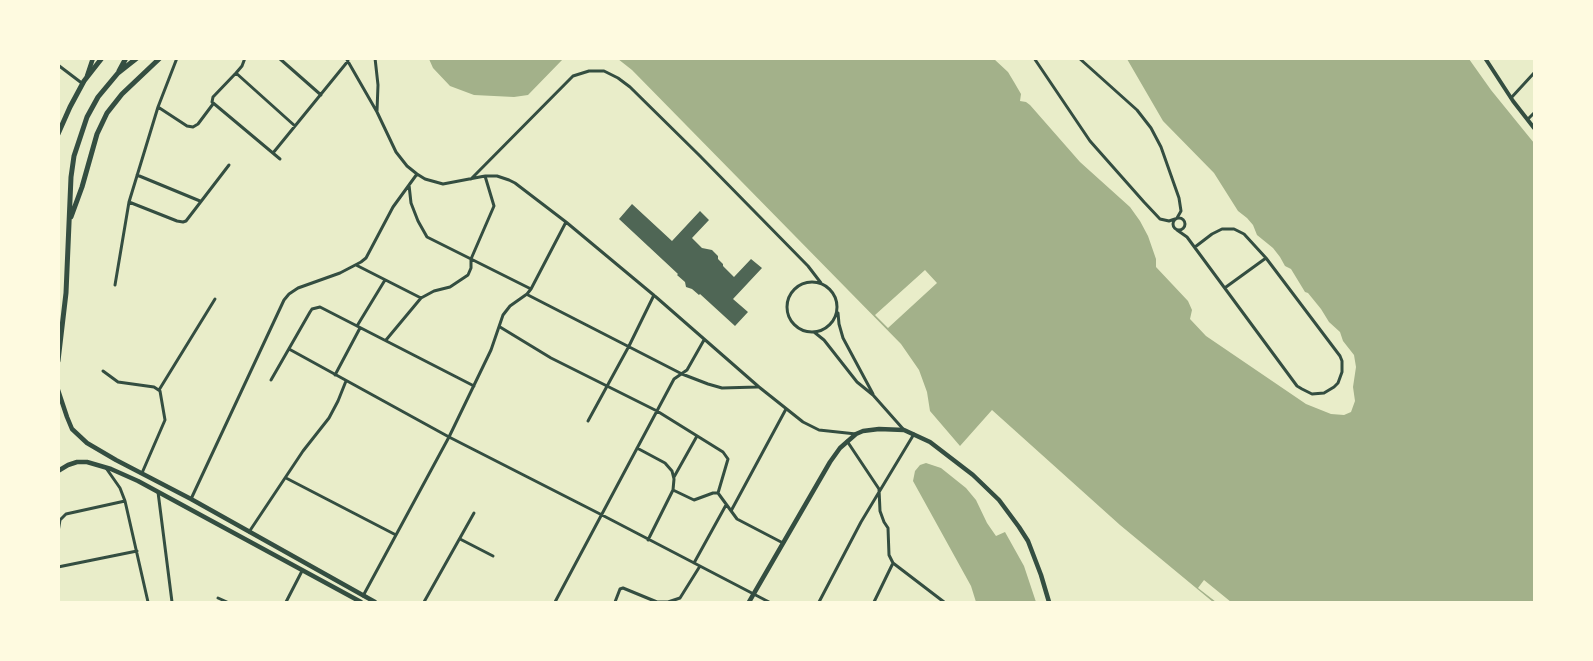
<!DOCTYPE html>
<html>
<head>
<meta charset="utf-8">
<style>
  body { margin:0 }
  #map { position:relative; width:1593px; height:661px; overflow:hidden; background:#e9edc9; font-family:Jost,sans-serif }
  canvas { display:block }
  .frame { position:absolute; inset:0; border:60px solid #fefae0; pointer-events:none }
</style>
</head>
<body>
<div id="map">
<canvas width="1593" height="661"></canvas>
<div class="frame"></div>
</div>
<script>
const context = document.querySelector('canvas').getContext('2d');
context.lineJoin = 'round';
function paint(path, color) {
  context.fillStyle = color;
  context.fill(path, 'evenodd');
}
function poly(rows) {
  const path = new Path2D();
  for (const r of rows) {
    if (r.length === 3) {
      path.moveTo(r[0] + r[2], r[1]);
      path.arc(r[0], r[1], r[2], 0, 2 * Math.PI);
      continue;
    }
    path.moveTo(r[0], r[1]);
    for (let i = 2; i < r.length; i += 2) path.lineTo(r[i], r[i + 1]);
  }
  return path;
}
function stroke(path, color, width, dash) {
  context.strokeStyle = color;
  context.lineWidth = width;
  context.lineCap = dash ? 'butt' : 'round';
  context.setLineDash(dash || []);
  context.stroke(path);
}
paint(poly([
  [429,59,429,58,563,59,528,95,514,97,474,95,450,86,433,68],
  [618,59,994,59,1008,72,1014,82,1021,94,1020,101,1026,102,1030,105,1080,162,1130,207,1140,221,1148,236,1156,259,1156,267,1188,301,1192,310,1190,319,1206,336,1306,404,1331,414,1344,415,1351,412,1355,401,1353,387,1356,367,1354,355,1343,341,1340,332,1329,322,1321,309,1308,293,1305,292,1291,269,1285,266,1280,257,1273,248,1257,235,1253,225,1247,218,1238,211,1214,173,1163,121,1127,59,1469,59,1491,90,1534,143,1534,602,1213,602,1120,525,992,410,960,446,930,411,927,392,919,370,901,344,632,70],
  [926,463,941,468,966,488,976,500,987,523,996,536,1005,532,1024,566,1036,602,976,602,971,586,913,481,915,471,920,465]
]), '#a3b18a');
paint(poly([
  [925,270,937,283,888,328,875,315],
  [1204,580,1231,602,1216,602,1198,588]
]), '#e9edc9');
paint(poly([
  [632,204,672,241,700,211,709,220,692,238,702,248,712,250,718,256,718,259,723,264,723,266,734,277,751,259,762,268,733,299,748,312,735,326,700,294,699,295,692,289,686,287,685,282,677,275,678,274,619,219]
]), '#4f6655');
stroke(poly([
  [245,58,242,66,236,73,213,97,212,102,280,159],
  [279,58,321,95],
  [346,58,377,112,396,152,407,166,417,174,425,179,443,184,485,176,497,176,509,180,515,183,566,222,656,297,759,387,803,422,819,430,856,434],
  [375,58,378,85,377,111],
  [1034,58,1090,141,1144,202,1160,219,1169,221,1175,219],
  [1079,58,1137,110,1151,128,1161,147,1179,198,1181,211,1177,218],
  [58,65,83,84],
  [236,73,295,126],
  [1511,98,1534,73],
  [158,107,187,126,193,127,198,124,213,104],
  [1528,119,1534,113],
  [273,153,348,61],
  [137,175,200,201],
  [471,179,573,76,589,71,604,71,618,78,630,87,699,155,808,266,821,283],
  [409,185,411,203,418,221,427,237,531,289],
  [129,202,177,221,183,222,186,221,229,165],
  [1179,224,6],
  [1177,230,1187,237,1297,386,1302,389,1312,394,1324,393,1334,387,1338,383,1342,372,1342,361,1340,356,1266,258,1244,234,1234,229,1222,229,1212,234,1195,247],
  [356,265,421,298],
  [812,307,25],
  [115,285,129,202,158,107,177,58],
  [1226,287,1266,258],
  [528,295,682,374,708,384,722,388,757,387],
  [838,313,839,324,843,338,873,394],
  [357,326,385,280],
  [500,327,551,358,657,411,723,452,728,459,718,493,737,519,783,543],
  [814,332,824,340,857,382,873,395,904,430],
  [386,340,421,298,434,291,450,287,468,275,471,268,471,259,494,206,485,176],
  [289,349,449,437,602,515,769,602],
  [103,371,118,382,154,387,160,391,165,420,142,473],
  [335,375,360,328],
  [271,380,310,312,312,309,320,307,474,386],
  [159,390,215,299],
  [588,421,629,346,654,295],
  [847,441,879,489,880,511,884,522,888,528,889,555,893,563,944,602],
  [637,448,665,463,672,471,674,479,673,490,648,540],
  [106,468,120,488,125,501,148,602],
  [674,477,697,436],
  [286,478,396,535],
  [673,490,694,500,713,493,718,493],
  [158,492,172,602],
  [191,499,284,300,289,294,298,288,340,273,361,262,366,258,393,207,417,174],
  [731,511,786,409],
  [58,532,60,520,66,514,125,501],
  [249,532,303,451,329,418,338,401,346,381],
  [460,539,493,556],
  [694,563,726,505],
  [58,567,137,551],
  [363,596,449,437,491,350,503,315,510,306,527,294,531,289,566,222],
  [218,598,227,602],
  [286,602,302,571],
  [424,602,474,513],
  [555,602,674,379,687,370,704,340],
  [615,602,620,589,623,588,657,602,668,602,680,598,700,566],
  [819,602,861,522,914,434],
  [874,602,893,563]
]), '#344e41', 3);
stroke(poly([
  [1485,58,1513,101,1534,128]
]), '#344e41', 4);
stroke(poly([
  [87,76,93,58]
]), '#344e41', 4.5);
stroke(poly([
  [58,390,67,417,72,429,87,443,116,460,191,499,375,602],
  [58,471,68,465,77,462,87,462,111,469,138,481,361,602],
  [749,602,830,462,840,448,856,434,863,431,879,429,904,430,930,442,973,475,999,500,1019,527,1028,541,1041,575,1049,602]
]), '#344e41', 4.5);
stroke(poly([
  [119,71,126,58],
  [58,134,70,107,84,81,102,58],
  [71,217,82,187,97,134,107,113,122,94,160,58],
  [58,361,66,293,71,177,74,156,87,117,98,97,118,73,137,58]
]), '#344e41', 5);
</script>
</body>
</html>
